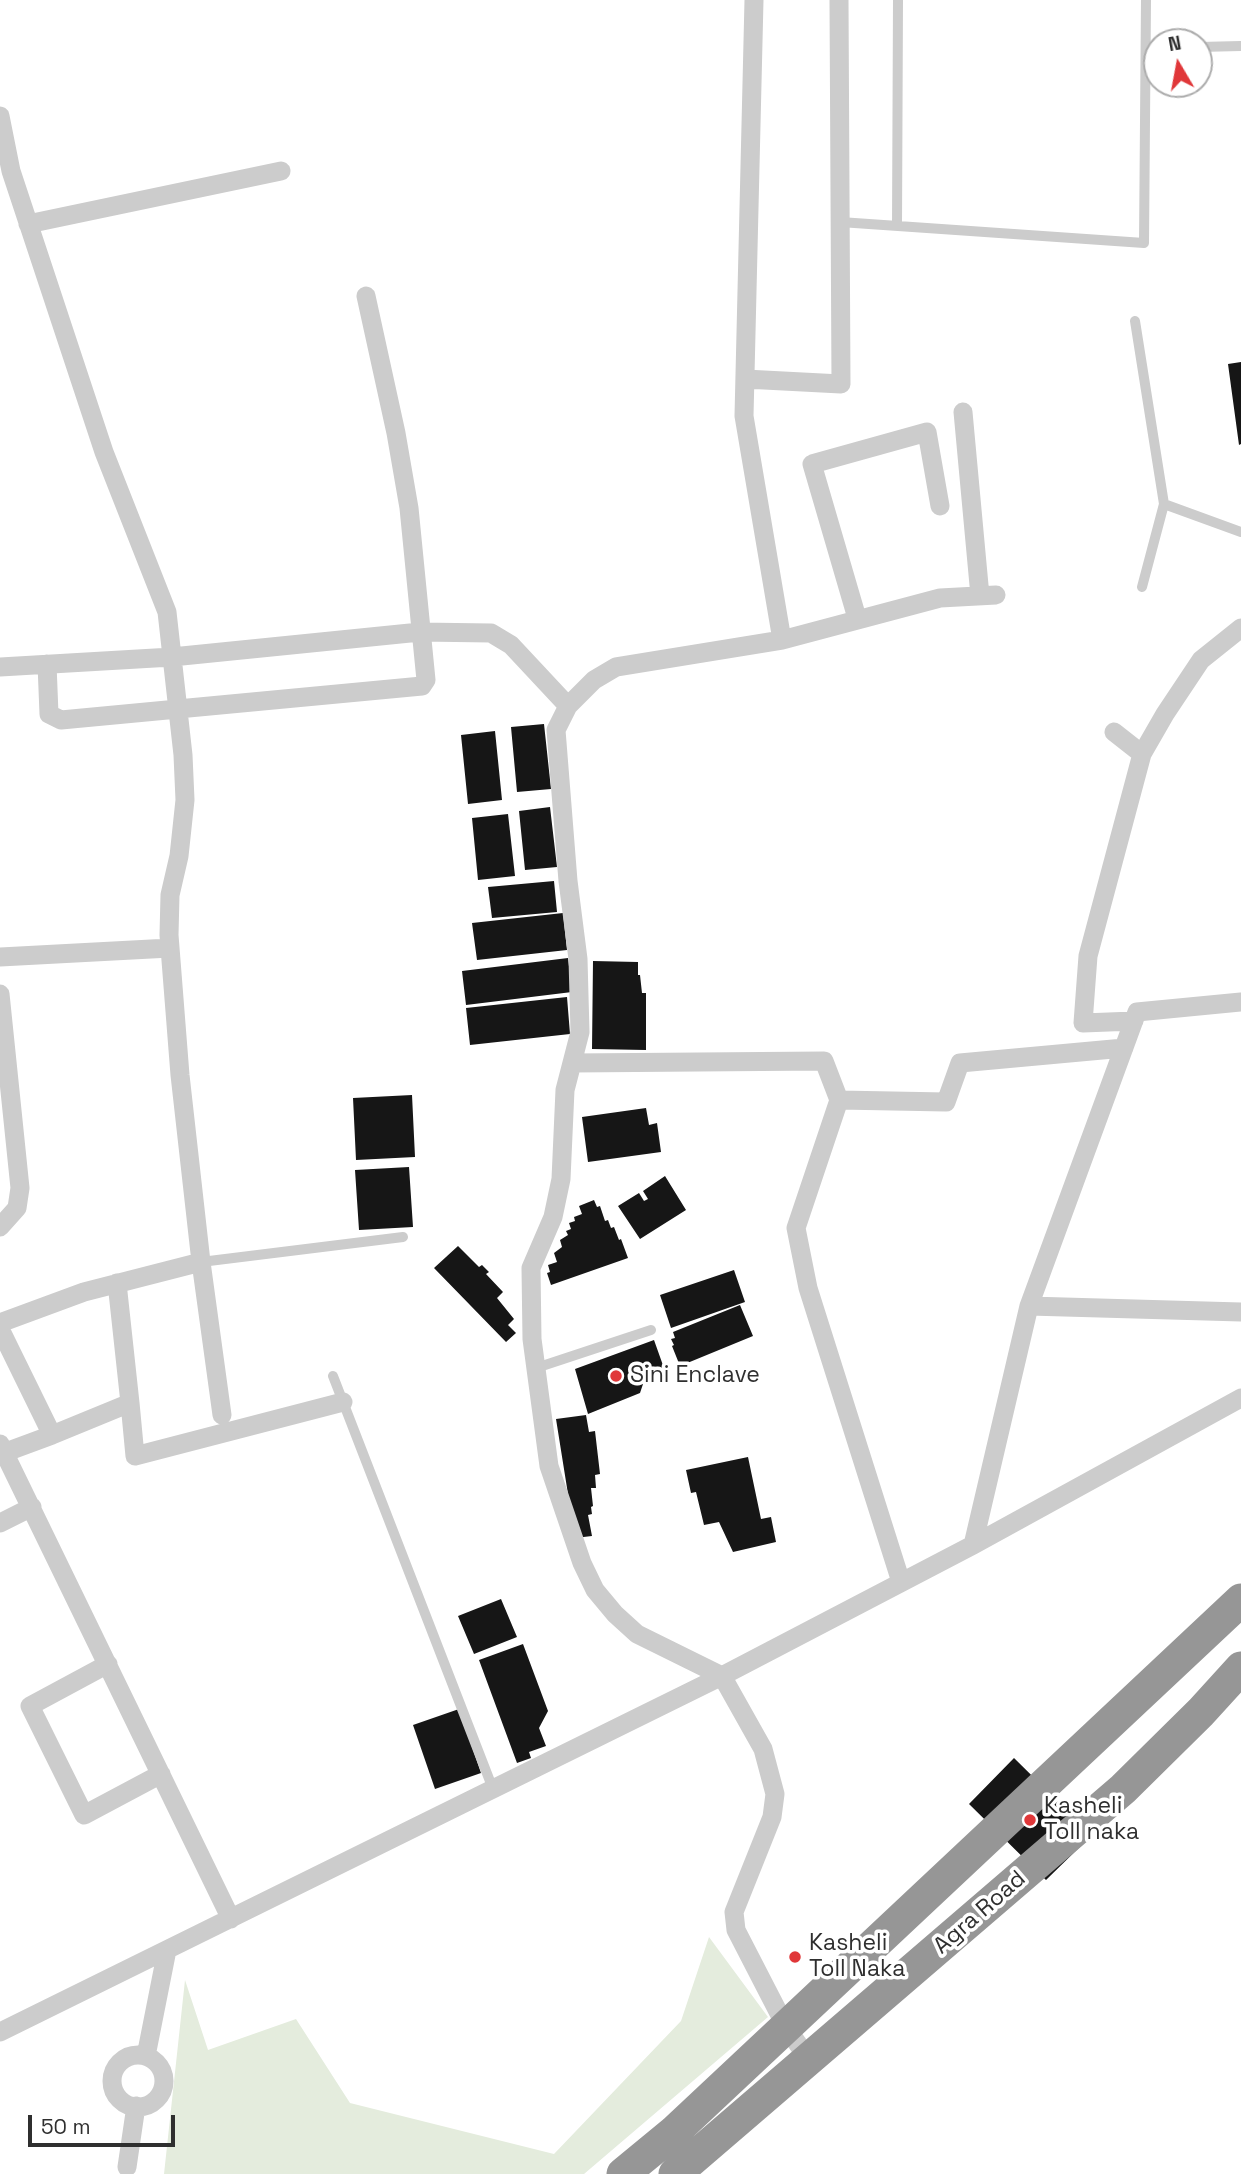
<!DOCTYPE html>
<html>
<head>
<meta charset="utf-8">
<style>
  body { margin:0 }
  #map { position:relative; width:1241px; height:2174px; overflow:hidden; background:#fff; font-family:"Space Grotesk",sans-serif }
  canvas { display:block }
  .north { position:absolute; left:1143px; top:28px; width:70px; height:70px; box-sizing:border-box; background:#fff; border:2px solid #acacac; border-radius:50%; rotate:350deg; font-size:19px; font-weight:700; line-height:28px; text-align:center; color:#2f2f2f }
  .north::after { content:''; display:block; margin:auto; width:24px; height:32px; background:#e03739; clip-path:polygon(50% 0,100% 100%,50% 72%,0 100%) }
  .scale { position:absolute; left:28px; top:2115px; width:147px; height:32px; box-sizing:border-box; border:4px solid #2f2f2f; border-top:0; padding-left:9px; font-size:21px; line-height:24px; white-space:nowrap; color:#2f2f2f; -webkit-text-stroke:5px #fff; paint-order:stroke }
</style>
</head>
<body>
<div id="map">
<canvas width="1241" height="2174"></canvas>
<div class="north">N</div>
<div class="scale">50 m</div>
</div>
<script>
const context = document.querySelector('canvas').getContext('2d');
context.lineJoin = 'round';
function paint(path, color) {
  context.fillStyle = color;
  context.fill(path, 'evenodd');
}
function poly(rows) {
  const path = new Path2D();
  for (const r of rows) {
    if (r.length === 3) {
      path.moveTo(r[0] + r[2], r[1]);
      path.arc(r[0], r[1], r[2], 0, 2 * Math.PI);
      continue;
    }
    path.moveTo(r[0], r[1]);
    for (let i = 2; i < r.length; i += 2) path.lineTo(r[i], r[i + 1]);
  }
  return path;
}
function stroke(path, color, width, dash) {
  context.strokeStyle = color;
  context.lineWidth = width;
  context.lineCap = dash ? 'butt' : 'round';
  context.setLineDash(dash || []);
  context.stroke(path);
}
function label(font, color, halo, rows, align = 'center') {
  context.font = font + ' "Space Grotesk",sans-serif';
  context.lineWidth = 7;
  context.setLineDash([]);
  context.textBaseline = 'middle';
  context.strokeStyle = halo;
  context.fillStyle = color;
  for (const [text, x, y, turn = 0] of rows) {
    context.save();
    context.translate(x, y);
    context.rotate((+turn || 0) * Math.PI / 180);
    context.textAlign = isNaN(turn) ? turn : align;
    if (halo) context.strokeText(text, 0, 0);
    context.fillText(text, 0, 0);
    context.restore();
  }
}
paint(poly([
  [709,1937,768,2017,584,2174,164,2174,185,1980,208,2050,296,2019,350,2103,554,2154,681,2021]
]), '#e4ecdd');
paint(poly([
  [1241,362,1241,444,1239,445,1228,364],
  [544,724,551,789,517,792,511,727],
  [495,731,502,800,468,804,461,735],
  [550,807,557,867,525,870,519,811],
  [508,814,515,876,478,880,472,818],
  [554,881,557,912,492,918,488,887],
  [563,913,567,950,477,960,472,923],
  [568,958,572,992,466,1005,462,971],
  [593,961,638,962,638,975,640,975,642,993,646,993,646,1050,592,1049],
  [567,997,570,1034,470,1045,466,1008],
  [412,1095,415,1157,356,1160,353,1098],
  [646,1108,649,1125,657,1123,661,1152,588,1162,582,1117],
  [409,1167,413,1227,359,1230,355,1170],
  [665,1176,686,1210,640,1239,618,1206,639,1193,644,1201,648,1199,643,1191],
  [594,1200,597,1207,600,1206,605,1221,608,1220,611,1228,614,1227,619,1240,621,1239,628,1258,551,1285,547,1273,550,1272,548,1265,557,1262,554,1253,562,1247,560,1240,568,1235,566,1231,571,1229,569,1223,575,1221,574,1217,582,1214,579,1206],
  [458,1246,479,1267,482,1265,489,1272,486,1274,503,1292,497,1298,514,1319,508,1325,516,1333,506,1342,434,1268],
  [734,1270,745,1302,671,1328,660,1295],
  [740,1305,753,1336,680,1366,672,1346,674,1345,671,1339,675,1338,673,1332],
  [654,1340,665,1371,644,1381,640,1393,588,1414,575,1369],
  [586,1415,589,1432,595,1431,600,1474,595,1475,596,1488,591,1488,593,1506,591,1507,592,1514,588,1515,592,1536,575,1538,556,1419],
  [748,1457,761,1519,771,1517,776,1542,733,1552,719,1522,704,1525,696,1492,691,1493,686,1470],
  [501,1599,517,1637,474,1654,458,1616],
  [523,1644,548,1711,539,1728,546,1746,529,1752,531,1758,517,1763,479,1660],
  [459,1709,481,1773,435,1789,413,1725],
  [1014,1758,1092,1835,1046,1880,969,1804]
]), '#161616');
stroke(poly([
  [1199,47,1241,46],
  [1146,48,1157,48],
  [840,222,1144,243,1146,0],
  [897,226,898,0],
  [1135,321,1164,504,1241,532],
  [1142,587,1164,504],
  [201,1262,403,1237],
  [536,1368,651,1330],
  [333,1376,493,1789]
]), '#ccc', 10);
stroke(poly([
  [754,0,744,416,782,640],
  [0,116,11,171,104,452,167,612,183,755,185,800,179,856,170,895,169,935,180,1075,201,1262,222,1415],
  [28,224,281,171],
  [745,379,841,384,839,0],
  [963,412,980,596],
  [996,595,940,598,782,640,616,667,594,680,568,706,556,730,568,881,578,959,580,1032,565,1090,561,1179,553,1217,531,1268,532,1339,549,1466,582,1563,595,1590,615,1614,637,1634,722,1676,973,1545,1241,1398],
  [857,618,812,464,927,432,940,506],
  [47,664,49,714,61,720,422,686,426,680,409,508,396,433,366,296],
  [0,667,172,657,420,632,491,633,511,645,568,706],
  [1114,732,1142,754],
  [0,957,170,948],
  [0,994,20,1188,17,1208,0,1227],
  [1134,1021,1083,1023,1088,956,1142,754,1165,714,1201,660,1241,628],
  [572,1063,824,1061,839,1100,796,1228,808,1288,901,1582],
  [839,1100,946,1102,960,1063,1124,1048],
  [1029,1306,1241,1312],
  [0,1323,84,1292,201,1262],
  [0,1329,52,1435,6,1452],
  [130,1403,135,1456,343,1402],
  [52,1435,130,1403,117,1283],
  [0,1444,231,1919],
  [0,1523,32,1507],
  [973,1545,1029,1306,1137,1012,1241,1002],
  [108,1664,30,1706,84,1815,161,1774],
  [0,2032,722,1676,763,1749,775,1794,772,1817,734,1912,736,1930,786,2027,809,2060],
  [138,2081,26],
  [146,2056,167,1950],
  [127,2167,136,2106]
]), '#ccc', 19);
stroke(poly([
  [623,2174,674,2132,786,2027,1241,1600],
  [675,2174,1123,1789,1201,1712,1241,1668]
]), '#969696', 33);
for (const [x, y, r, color] of [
  [616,1376,7,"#e03739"],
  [1030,1820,7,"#e03739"],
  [795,1957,7,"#e03739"]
]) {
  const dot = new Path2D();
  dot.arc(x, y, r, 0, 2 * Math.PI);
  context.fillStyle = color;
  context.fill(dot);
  stroke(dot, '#fff', 2.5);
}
label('23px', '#2f2f2f', '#fff', [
  ["Sini Enclave",630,1376],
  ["Kasheli",1044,1807],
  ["Toll naka",1044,1833],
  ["Kasheli",809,1944],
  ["Toll Naka",809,1970]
], 'left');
label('23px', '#2f2f2f', '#fff', [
  ["Agra Road",980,1913,-41]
]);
</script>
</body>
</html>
